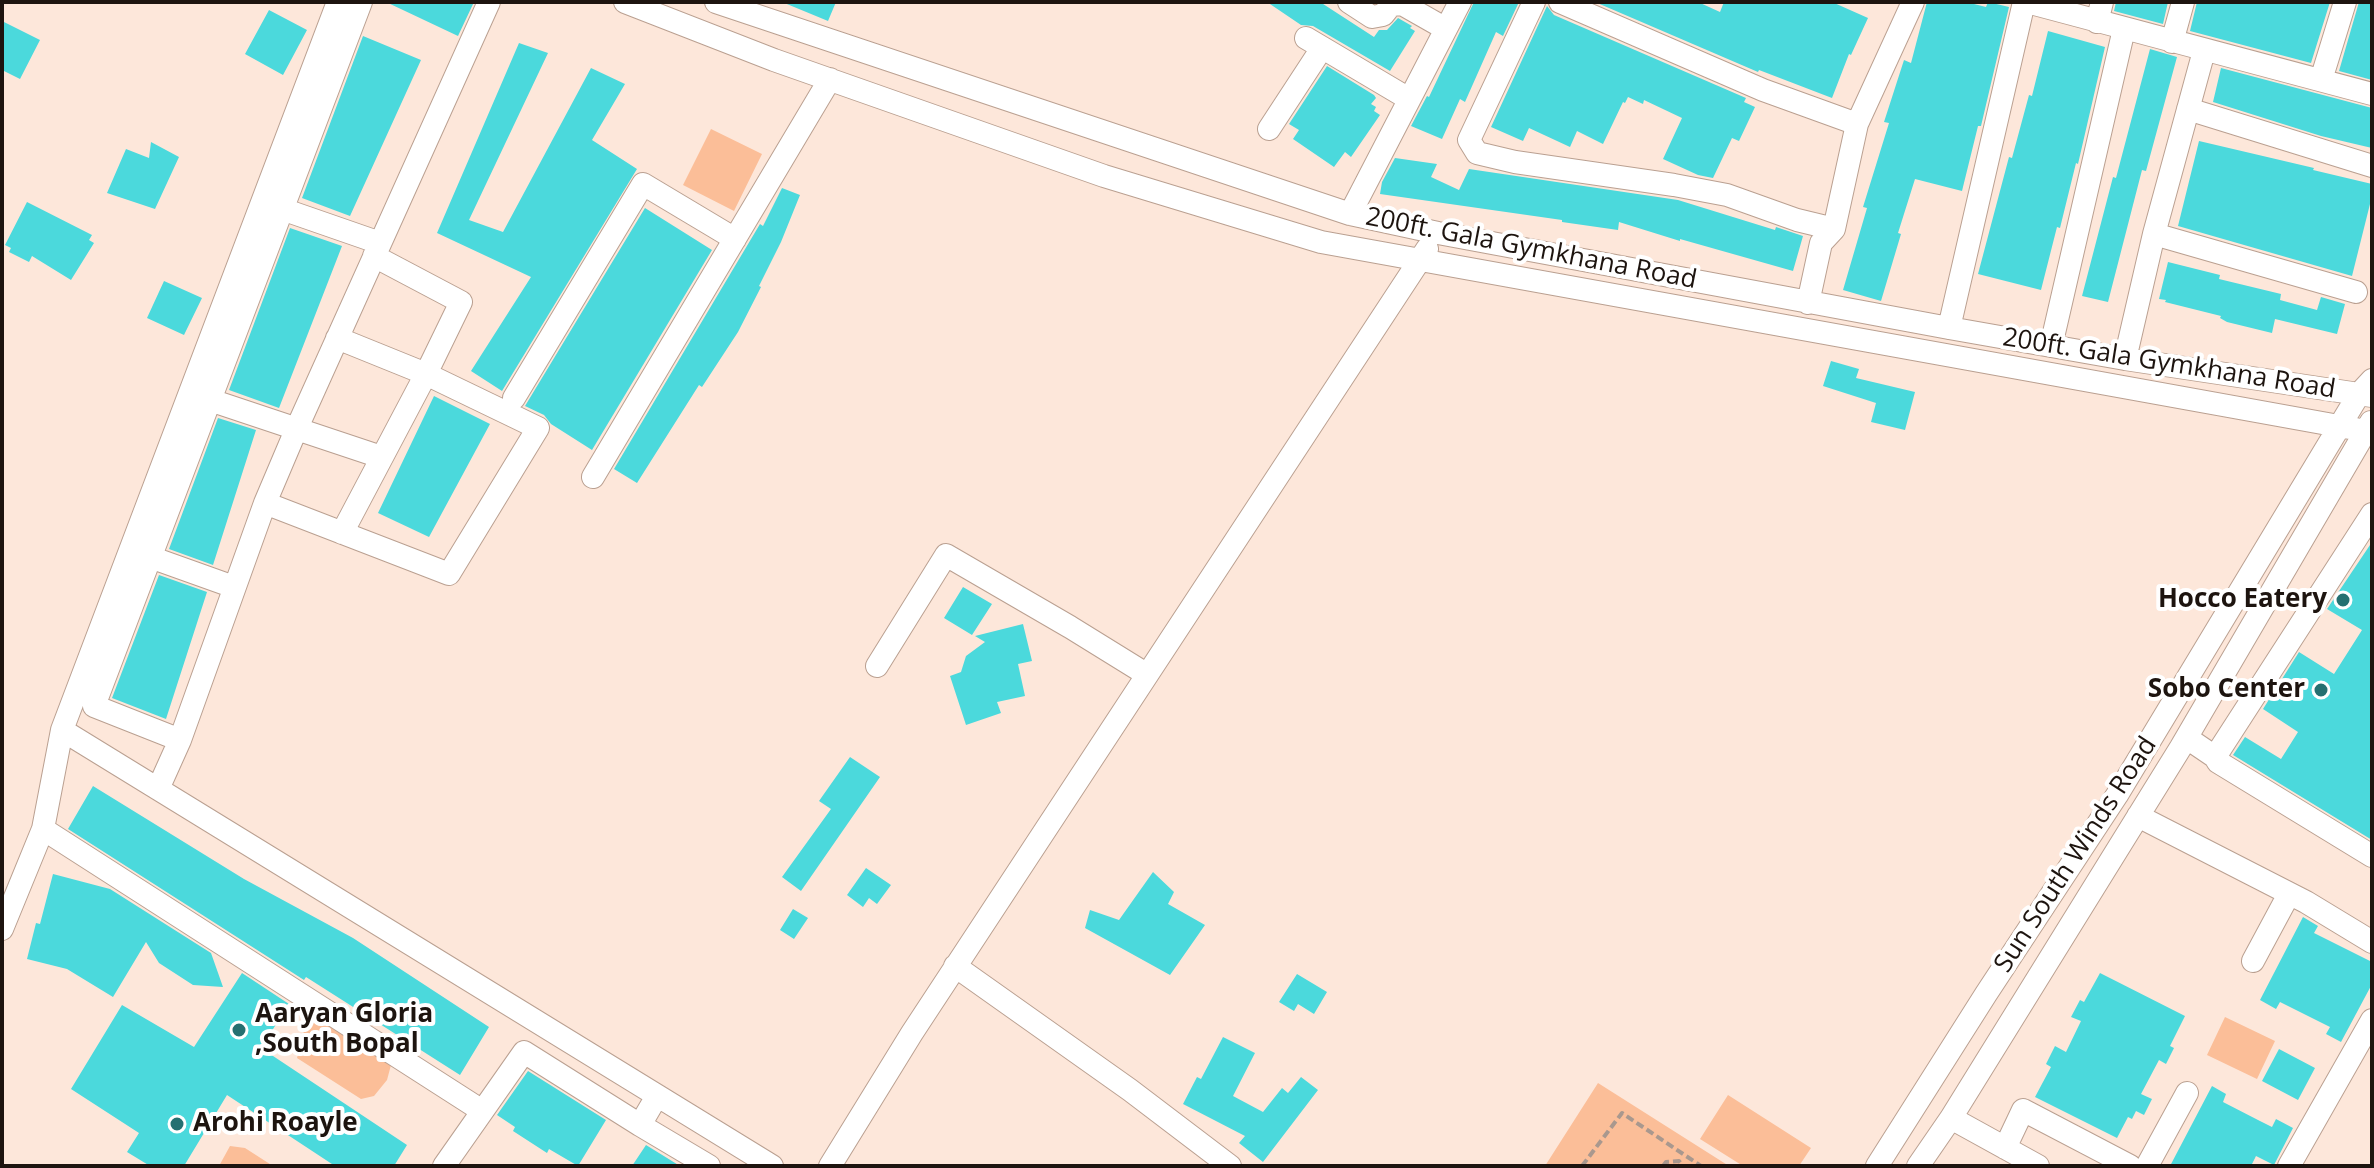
<!DOCTYPE html>
<html>
<head>
<meta charset="utf-8">
<style>
  body { margin:0 }
  #map { position:relative; width:2374px; height:1168px; overflow:hidden; background:#fde7da; font-family:"Open Sans",sans-serif }
  canvas { display:block }
  .frame { position:absolute; inset:0; border:4px solid #1d140f; pointer-events:none }
</style>
</head>
<body>
<div id="map">
<canvas width="2374" height="1168"></canvas>
<div class="frame"></div>
</div>
<script>
const context = document.querySelector('canvas').getContext('2d');
context.lineJoin = 'round';
function paint(path, color) {
  context.fillStyle = color;
  context.fill(path, 'evenodd');
}
function poly(rows) {
  const path = new Path2D();
  for (const r of rows) {
    path.moveTo(r[0], r[1]);
    for (let i = 2; i < r.length; i += 2) path.lineTo(r[i], r[i + 1]);
  }
  return path;
}
function stroke(path, color, width, dash) {
  context.strokeStyle = color;
  context.lineWidth = width;
  context.lineCap = dash ? 'butt' : 'round';
  context.setLineDash(dash || []);
  context.stroke(path);
}
function label(font, color, halo, rows, align = 'center') {
  context.font = font + ' "Open Sans",sans-serif';
  context.lineWidth = 8;
  context.setLineDash([]);
  context.textBaseline = 'middle';
  context.strokeStyle = halo;
  context.fillStyle = color;
  for (const [text, x, y, turn = 0] of rows) {
    context.save();
    context.translate(x, y);
    context.rotate((+turn || 0) * Math.PI / 180);
    context.textAlign = isNaN(turn) ? turn : align;
    if (halo) context.strokeText(text, 0, 0);
    context.fillText(text, 0, 0);
    context.restore();
  }
}
paint(poly([
  [711,129,762,154,734,211,683,185],
  [324,1015,391,1065,387,1080,374,1096,361,1099,297,1058,304,1031,315,1019],
  [2225,1017,2275,1041,2257,1079,2207,1055],
  [1598,1083,1729,1166,1545,1166],
  [1728,1095,1811,1148,1799,1166,1743,1166,1700,1139],
  [230,1146,245,1148,273,1166,219,1166]
]), '#fbbe98');
paint(poly([
  [386,2,474,2,458,36],
  [782,2,836,2,828,21],
  [1267,2,1320,2,1374,37,1379,30,1387,30,1398,18,1412,26,1410,28,1415,31,1390,71,1313,26,1301,25],
  [1474,2,1519,2,1503,36,1496,32,1465,102,1460,99,1442,139,1411,126,1427,96,1429,97],
  [1595,2,1698,2,1720,12,1724,2,1832,2,1868,18,1851,55,1849,54,1832,98,1759,70,1758,72],
  [1927,2,1966,2,1986,7,1988,2,2009,7,1981,126,1978,126,1962,191,1915,179,1898,233,1901,234,1881,301,1843,290,1867,208,1863,207,1889,123,1884,122,1904,60,1911,63],
  [2116,2,2168,2,2163,24,2114,11],
  [2197,2,2330,2,2311,63,2190,31],
  [2359,2,2372,2,2372,80,2339,71],
  [1547,6,1554,15,1746,98,1744,102,1755,107,1739,141,1732,138,1713,178,1698,175,1663,159,1682,118,1644,100,1643,104,1628,97,1625,103,1623,102,1603,144,1577,131,1570,147,1529,128,1523,141,1491,127],
  [269,10,307,30,283,75,245,54],
  [2,21,40,40,20,79,2,70],
  [2048,31,2105,47,2078,164,2076,163,2060,228,2057,227,2041,290,1978,274,2009,157,2012,158,2029,95,2032,96],
  [363,36,421,60,350,216,302,198],
  [519,43,548,53,469,220,503,232,591,68,625,84,592,140,637,169,502,391,471,371,531,277,437,233],
  [2150,49,2177,57,2146,171,2142,170,2108,302,2082,296,2113,177,2116,178],
  [1327,66,1374,95,1376,98,1371,104,1376,107,1374,111,1380,115,1351,157,1345,152,1334,167,1293,139,1299,130,1289,124],
  [2221,68,2372,108,2372,148,2321,136,2213,102],
  [2199,141,2314,168,2313,170,2372,184,2372,196,2352,276,2178,226],
  [151,142,179,157,155,209,107,193,126,149,149,158],
  [1395,158,1437,164,1431,177,1459,190,1469,169,1678,200,1775,230,1776,227,1803,236,1793,271,1680,239,1680,241,1619,222,1618,230,1562,222,1562,220,1380,194,1382,182],
  [782,188,800,195,781,242,759,286,761,287,738,332,702,387,699,385,637,483,614,469,760,224,763,226],
  [27,202,92,235,89,240,94,243,71,280,32,256,29,262,9,252,11,248,5,245],
  [645,208,712,250,592,450,551,424,544,415,525,406],
  [290,228,342,246,279,408,229,390],
  [2168,262,2220,275,2219,279,2281,294,2280,300,2317,310,2321,297,2345,304,2337,334,2275,319,2272,333,2227,322,2220,318,2221,316,2165,302,2166,300,2159,299],
  [164,281,202,298,184,335,147,318],
  [1831,361,1859,369,1856,378,1915,392,1905,430,1871,422,1876,403,1823,386],
  [434,396,490,424,429,537,378,513],
  [218,418,256,430,213,565,169,549],
  [2372,542,2372,840,2233,755,2245,737,2281,759,2298,732,2263,709,2299,652,2334,674,2362,630,2327,609],
  [159,575,207,592,166,719,112,698],
  [963,587,992,604,972,635,944,618],
  [1023,624,1032,661,1018,664,1025,696,997,702,1001,713,966,725,950,676,961,672,966,656,985,642,975,636],
  [850,757,880,777,801,891,782,877,831,809,819,801],
  [93,786,244,879,353,938,489,1027,460,1075,306,977,304,980,68,829],
  [866,868,891,885,877,904,869,898,863,907,847,895],
  [1153,872,1174,892,1168,904,1205,925,1170,975,1085,928,1090,910,1119,920],
  [53,874,110,889,211,953,223,987,193,985,159,963,146,942,113,997,67,969,27,959,36,923,40,924],
  [793,909,808,918,794,939,780,930],
  [2303,917,2318,926,2314,933,2372,962,2372,984,2341,1042,2326,1034,2330,1027,2280,1002,2276,1009,2260,1000],
  [242,973,289,1004,261,1048,407,1145,394,1166,335,1166,227,1095,184,1166,150,1166,127,1152,139,1133,71,1089,122,1005,194,1047],
  [2100,973,2185,1016,2170,1046,2174,1048,2166,1064,2159,1060,2141,1094,2152,1099,2144,1115,2136,1111,2132,1119,2128,1117,2117,1138,2035,1097,2051,1067,2046,1064,2055,1046,2066,1052,2081,1021,2071,1017,2080,1000,2084,1002],
  [1297,974,1327,992,1314,1014,1298,1004,1294,1011,1279,1002],
  [1223,1037,1255,1053,1233,1096,1263,1112,1282,1088,1288,1093,1301,1077,1318,1090,1263,1162,1239,1143,1245,1136,1183,1104,1197,1077,1201,1079],
  [2279,1049,2315,1068,2298,1100,2262,1081],
  [528,1071,606,1120,578,1166,549,1149,547,1153,513,1131,515,1127,497,1115],
  [2212,1086,2226,1094,2223,1102,2258,1120,2272,1127,2276,1119,2293,1128,2274,1165,2256,1156,2251,1166,2170,1166],
  [646,1145,659,1153,680,1166,632,1166]
]), '#4bd9dc');
const minor = poly([
  [625,2,774,60,1104,176,1321,242,2372,432],
  [716,2,1350,214,1438,233,1949,328,2125,359,2372,396],
  [1349,2,1372,17,1383,15,1391,5,1402,4,1446,29],
  [1534,2,1469,140,1477,153,1515,162,1674,185,1727,195,1797,220,1834,229],
  [1560,2,1763,90,1857,124],
  [2027,2,2372,94],
  [2097,22,2102,2],
  [1306,38,1409,99],
  [2172,42,2183,2],
  [2321,80,2345,2],
  [2188,109,2372,166],
  [1269,129,1322,48],
  [282,209,380,243],
  [1350,214,1460,2],
  [2154,234,2356,292],
  [1808,303,1821,243,1834,229,1857,124,1913,2],
  [1949,328,2024,2],
  [337,338,426,374,342,533],
  [2051,346,2124,29],
  [2125,359,2154,234,2204,51],
  [514,398,643,184,735,239],
  [210,400,381,457],
  [593,477,830,79],
  [265,503,449,574,538,428,426,374,461,302,374,256],
  [150,557,234,587],
  [877,666,946,555,1070,627,1146,674],
  [62,730,772,1166],
  [2187,738,2215,757,2372,514],
  [180,740,94,706,361,2],
  [2215,757,2218,762,2372,856],
  [158,789,180,740,265,503,296,430,489,2],
  [2138,816,2306,902,2372,942],
  [43,829,473,1105],
  [2,929,43,829,62,730,338,2],
  [2253,961,2289,894],
  [955,966,1130,1090,1230,1166],
  [1951,1118,2038,1166],
  [640,1125,709,1166],
  [2005,1148,2023,1110,2130,1166],
  [444,1166,524,1052,640,1125,657,1096],
  [830,1166,912,1033,1427,249],
  [1877,1166,1986,994,2117,795,2359,394,2372,380],
  [1918,1166,1951,1118,2181,747,2371,422],
  [2147,1166,2187,1093],
  [2289,1166,2372,1020]
]);
stroke(minor, '#baa091', 24);
stroke(poly([
  [1582,1166,1622,1113,1701,1166],
  [1663,1166,1666,1162,1679,1161,1683,1166]
]), '#a9988e', 4, [8, 4]);
stroke(minor, '#fff', 22);
for (const [x, y, r, color] of [
  [2343,600,8,"#257071"],
  [2321,690,8,"#257071"],
  [239,1030,8,"#257071"],
  [177,1124,8,"#257071"]
]) {
  const dot = new Path2D();
  dot.arc(x, y, r, 0, 2 * Math.PI);
  context.fillStyle = color;
  context.fill(dot);
  stroke(dot, '#fff', 3);
}
label('26px', '#1d140f', '#fff', [
  ["200ft. Gala Gymkhana Road",1531,249,11],
  ["200ft. Gala Gymkhana Road",2169,364,9],
  ["Sun South Winds Road",2076,855,-57]
]);
label('bold 26px', '#1d140f', '#fff', [
  ["Hocco Eatery",2327,600],
  ["Sobo Center",2305,690],
  ["Aaryan Gloria",255,1015,"left"],
  [",South Bopal",255,1045,"left"],
  ["Arohi Roayle",193,1124,"left"]
], 'right');
</script>
</body>
</html>
